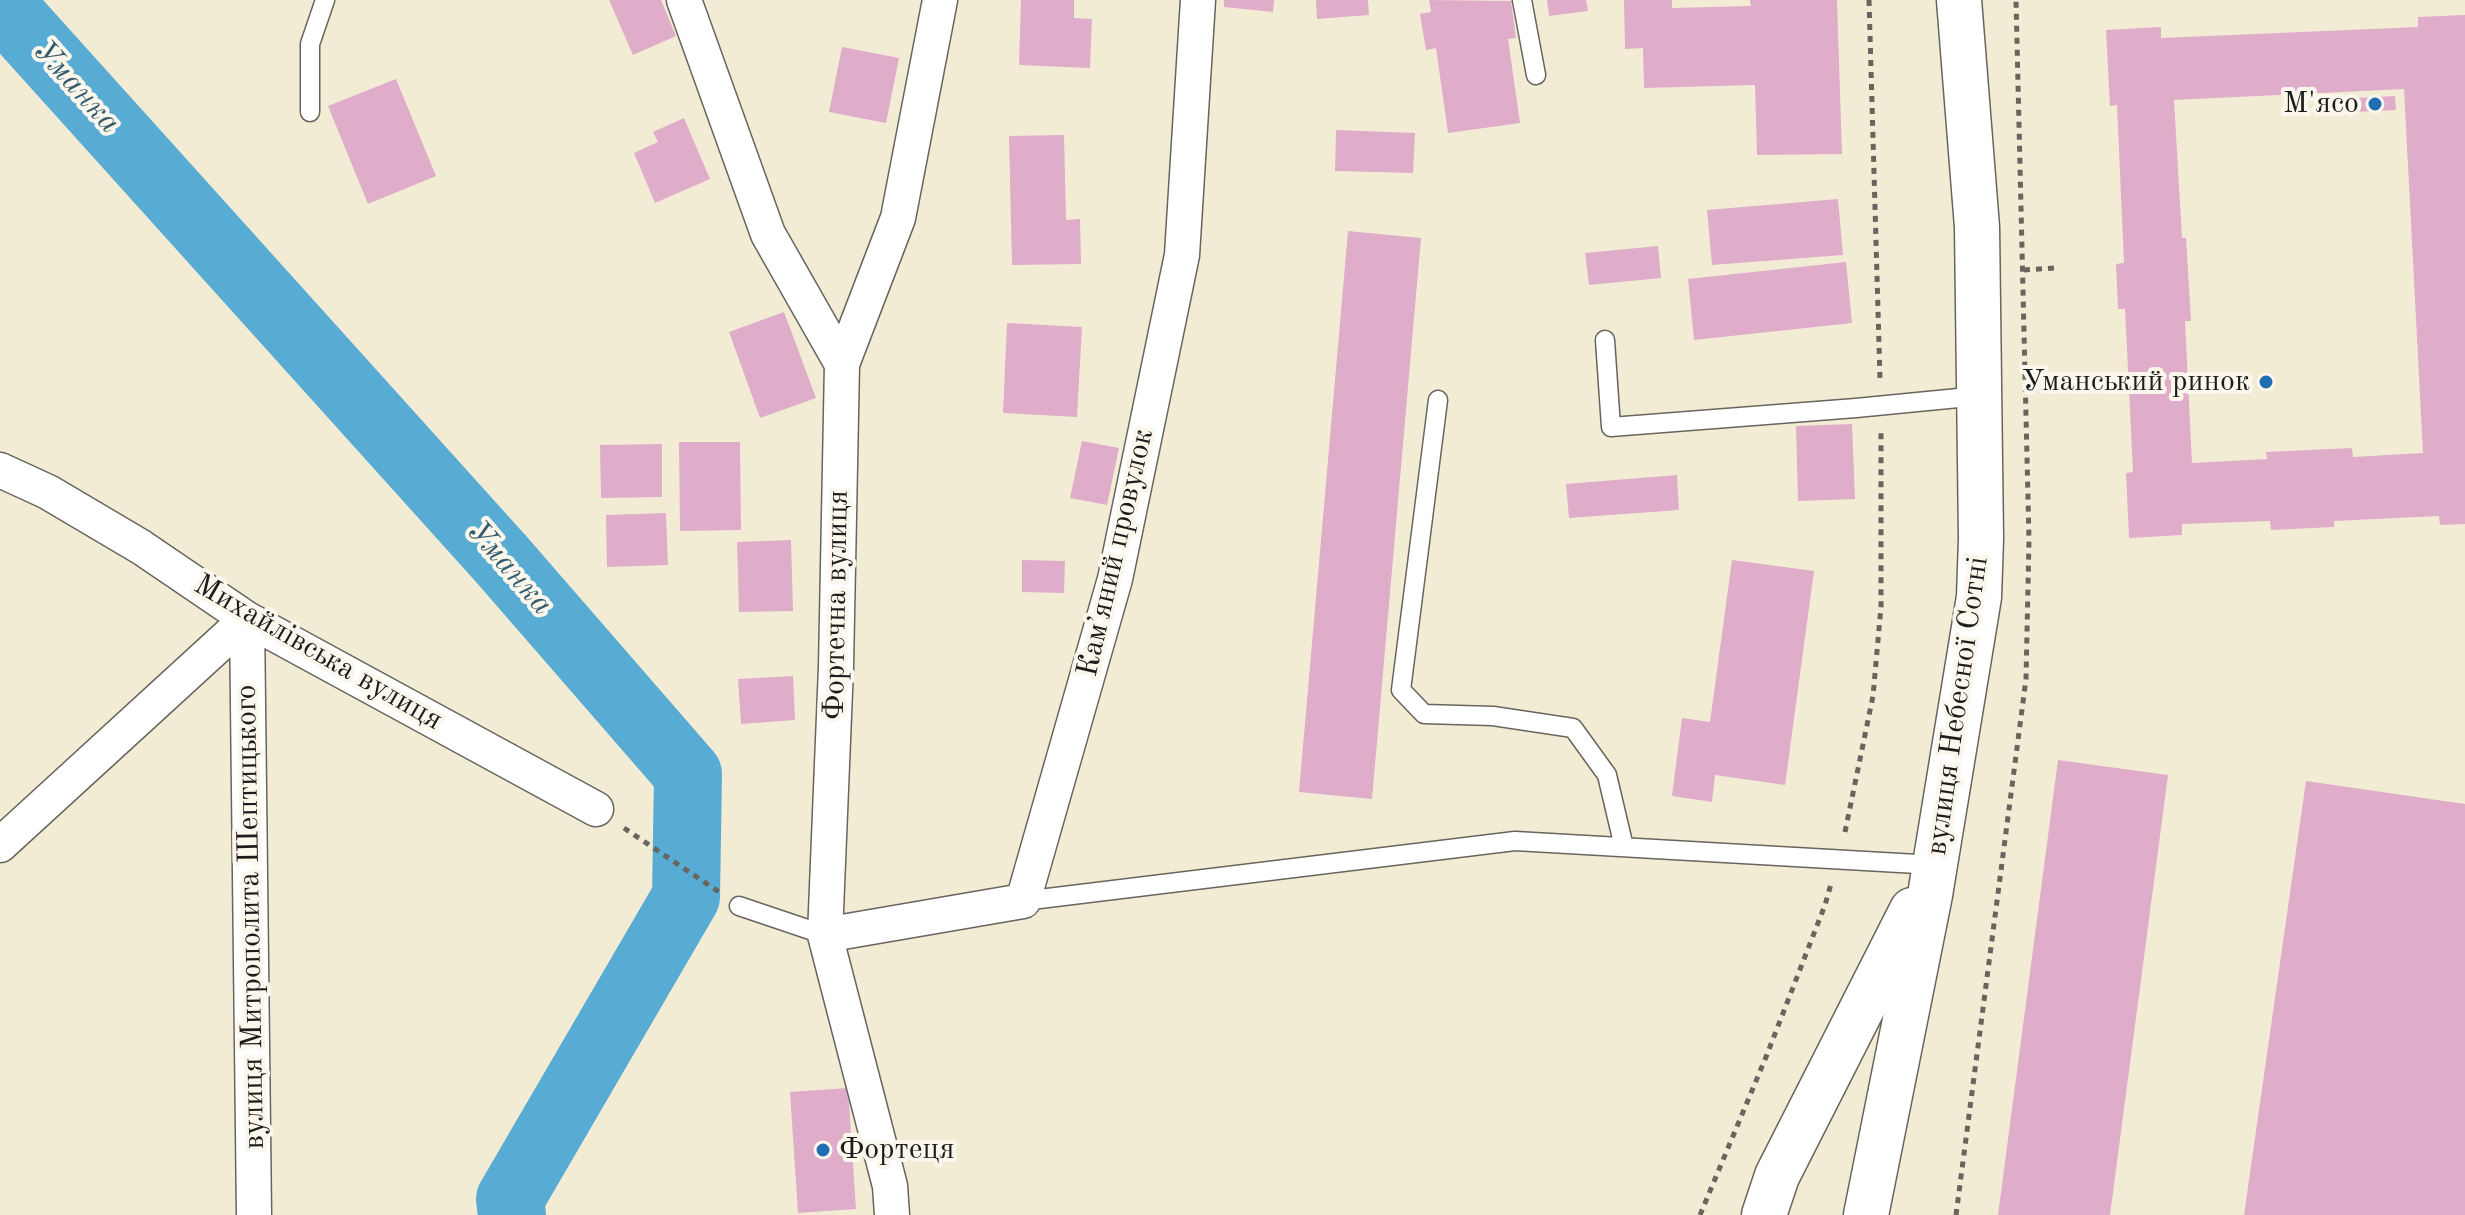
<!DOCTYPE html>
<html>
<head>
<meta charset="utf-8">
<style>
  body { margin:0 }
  canvas { display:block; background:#f3ecd5 }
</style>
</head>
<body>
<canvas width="2465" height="1215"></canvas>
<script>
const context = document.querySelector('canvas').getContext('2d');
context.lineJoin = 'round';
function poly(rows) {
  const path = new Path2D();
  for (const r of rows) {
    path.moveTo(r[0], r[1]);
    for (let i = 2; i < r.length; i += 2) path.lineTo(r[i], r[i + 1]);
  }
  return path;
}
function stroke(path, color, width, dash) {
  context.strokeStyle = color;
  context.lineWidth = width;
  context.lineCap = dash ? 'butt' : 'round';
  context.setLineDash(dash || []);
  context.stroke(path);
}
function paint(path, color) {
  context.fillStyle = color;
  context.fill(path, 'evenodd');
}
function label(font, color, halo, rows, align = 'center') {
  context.font = font + ' "Old Standard TT",serif';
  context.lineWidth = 8;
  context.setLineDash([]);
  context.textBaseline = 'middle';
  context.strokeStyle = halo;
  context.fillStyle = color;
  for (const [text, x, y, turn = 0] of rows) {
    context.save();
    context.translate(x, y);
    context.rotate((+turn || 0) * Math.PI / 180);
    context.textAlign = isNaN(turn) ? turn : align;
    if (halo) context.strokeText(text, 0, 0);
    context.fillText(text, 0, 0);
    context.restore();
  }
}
stroke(poly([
  [0,3,502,560,688,774,686,897,510,1199,512,1215]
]), '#58abd3', 68);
paint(poly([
  [609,0,661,0,676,36,633,55],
  [1021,0,1074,0,1074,18,1092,19,1090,68,1019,65],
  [1224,0,1274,0,1273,12,1224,7],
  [1316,0,1368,0,1369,15,1317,19],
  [1429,0,1511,1,1516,38,1508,39,1520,123,1448,133,1436,48,1426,50,1420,14,1431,12],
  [1547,0,1586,0,1588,11,1549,16],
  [1624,0,1672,0,1672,8,1751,6,1750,0,1837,0,1842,154,1757,155,1755,85,1644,88,1643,48,1625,49],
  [2465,15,2465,524,2440,525,2439,516,2334,521,2334,527,2271,530,2270,521,2182,524,2182,535,2129,538,2126,473,2133,472,2125,309,2118,309,2116,264,2124,263,2117,105,2110,106,2106,30,2161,27,2161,38,2418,27,2418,17],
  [2404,89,2423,453,2353,457,2352,448,2266,452,2267,459,2192,463,2185,321,2191,321,2186,238,2182,238,2174,100],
  [842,47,899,58,886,123,829,112],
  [396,79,436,176,368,204,328,106],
  [2395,96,2396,110,2354,112,2354,98],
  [684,118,710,179,655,203,634,153,658,142,653,132],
  [1336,130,1415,133,1413,173,1335,171],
  [1064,135,1066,220,1080,219,1081,264,1012,265,1009,136],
  [1838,199,1843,255,1712,265,1707,210],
  [1348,231,1421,238,1372,799,1299,792],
  [1658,246,1661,278,1589,285,1585,253],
  [1846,262,1852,323,1694,340,1688,279],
  [784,312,816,398,760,418,729,332],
  [1007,323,1082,327,1077,417,1003,413],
  [1852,424,1855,499,1798,501,1796,426],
  [1082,441,1119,448,1107,505,1070,498],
  [679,442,740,442,741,530,680,531],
  [662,444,662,497,601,498,600,445],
  [1677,475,1679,510,1569,518,1566,484],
  [666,513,668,565,607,567,606,515],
  [791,540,793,611,739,612,737,542],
  [1022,560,1065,561,1064,593,1022,592],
  [1732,560,1814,571,1785,785,1715,775,1712,802,1672,796,1682,718,1710,722],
  [793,676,795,720,741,724,738,679],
  [2058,760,2168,775,2110,1215,1998,1215],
  [2306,781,2465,804,2465,1215,2244,1215],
  [848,1088,856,1209,798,1213,790,1092]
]), '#dfadca');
const lane = poly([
  [1522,0,1536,75],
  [310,112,310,44,325,0],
  [1605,340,1611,427,1856,408,1979,396],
  [1438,400,1401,690,1424,714,1493,716,1573,728,1607,775,1624,847],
  [1023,901,1515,841,1935,865],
  [739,906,825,935]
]);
const street = poly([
  [684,0,768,234,842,364],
  [0,470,48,492,141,547,247,619,596,809],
  [247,619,254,1215],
  [0,845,247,619],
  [825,935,1023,901,1115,579,1182,255,1198,0],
  [892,1215,890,1186,825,935,836,667,842,364,898,218,940,0]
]);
const secondary = poly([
  [1764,1215,1777,1176,1912,910],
  [1866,1215,1930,895,1979,597,1981,539,1977,227,1959,0]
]);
stroke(lane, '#67655d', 21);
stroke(street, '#67655d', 37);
stroke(secondary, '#67655d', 47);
stroke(poly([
  [1869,0,1880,379],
  [2024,270,2054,268],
  [624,828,719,892],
  [1845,832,1873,696,1881,607,1881,433],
  [1700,1215,1766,1057,1825,905,1831,884],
  [1956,1215,2026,679,2029,540,2016,0]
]), '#67655d', 5, [6, 6]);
stroke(lane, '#fff', 18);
stroke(street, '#fff', 34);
stroke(secondary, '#fff', 44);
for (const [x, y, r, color] of [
  [2375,104,8,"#1f6fb2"],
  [2266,382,8,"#1f6fb2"],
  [823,1150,8,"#1f6fb2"]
]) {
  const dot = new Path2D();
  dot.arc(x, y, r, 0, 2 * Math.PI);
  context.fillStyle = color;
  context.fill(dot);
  stroke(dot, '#fbf7ec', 3);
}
label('30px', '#1c1c1c', '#fbf7ec', [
  ["М'ясо",2359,104],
  ["Уманський ринок",2250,382],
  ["Фортеця",839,1150,"left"]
], 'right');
label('30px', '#1c1c1c', '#fbf7ec', [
  ["Камʼяний провулок",1116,553,-77],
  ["Фортечна вулиця",837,605,-89],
  ["Михайлівська вулиця",318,653,30],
  ["вулиця Небесної Сотні",1958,706,-82],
  ["вулиця Митрополита Шептицького",251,917,-91]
]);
label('italic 32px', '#375c6e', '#fbf7ec', [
  ["Уманка",76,87,48],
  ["Уманка",509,568,49]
]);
</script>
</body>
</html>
